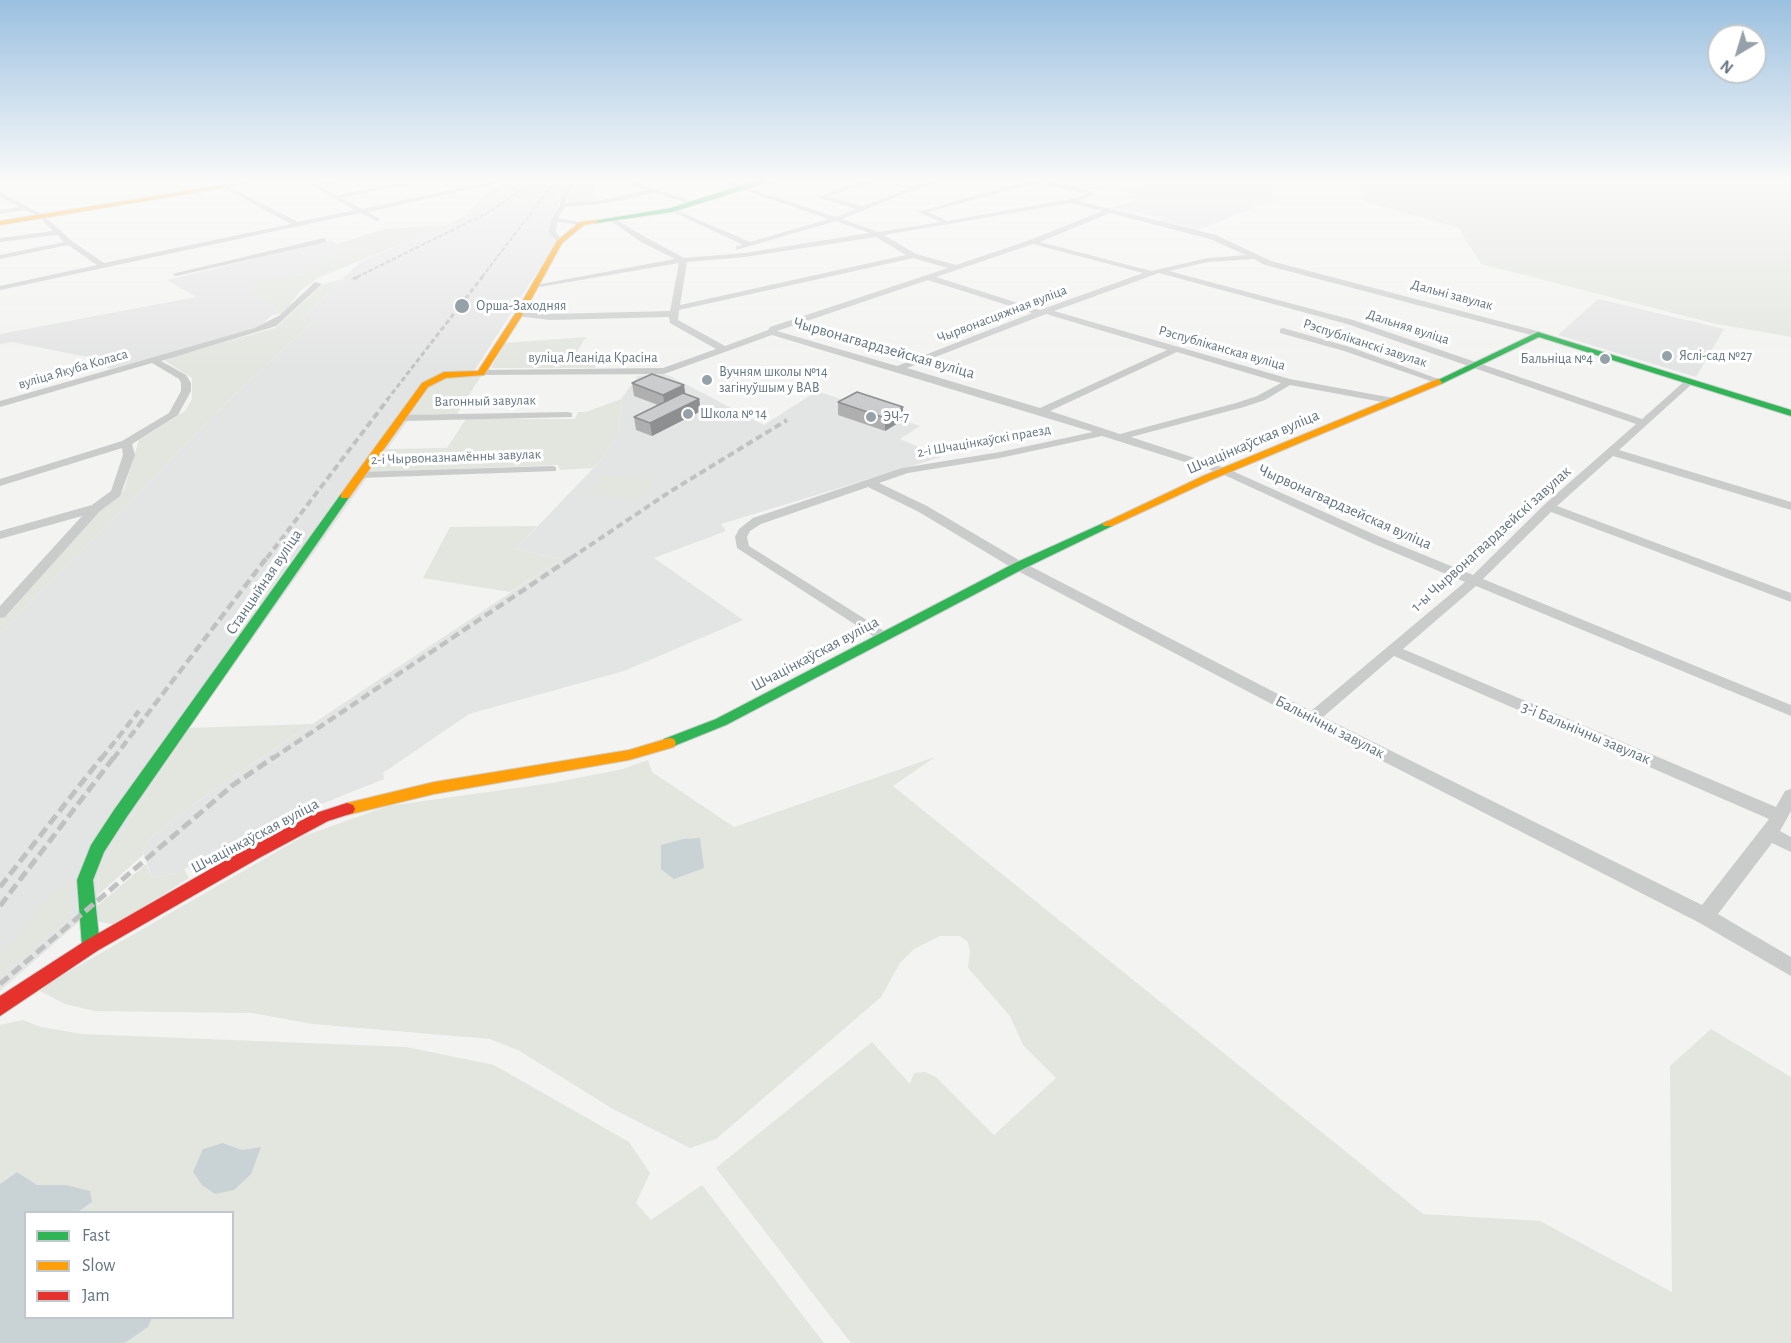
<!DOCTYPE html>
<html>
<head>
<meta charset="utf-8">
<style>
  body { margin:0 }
  #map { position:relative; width:1791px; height:1343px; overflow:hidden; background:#f3f3f1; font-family:"Alegreya Sans",sans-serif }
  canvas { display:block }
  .legend { position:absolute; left:24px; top:1211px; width:210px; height:108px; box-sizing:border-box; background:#fff; border:2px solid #c1c8cd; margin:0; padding:8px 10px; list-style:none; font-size:18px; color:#637581 }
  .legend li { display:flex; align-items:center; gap:12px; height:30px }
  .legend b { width:30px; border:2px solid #c1c8cd }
  .north { position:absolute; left:1707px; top:24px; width:60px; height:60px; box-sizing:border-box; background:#fff; border:2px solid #c1c8cd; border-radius:50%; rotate:218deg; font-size:16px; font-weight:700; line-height:24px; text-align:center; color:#637581 }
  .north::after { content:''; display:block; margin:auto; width:21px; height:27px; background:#95a1a8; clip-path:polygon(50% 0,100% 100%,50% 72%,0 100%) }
</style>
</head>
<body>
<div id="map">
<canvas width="1791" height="1343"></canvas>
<ul class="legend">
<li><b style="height:8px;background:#30b455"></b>Fast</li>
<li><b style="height:8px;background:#ff9f0a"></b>Slow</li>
<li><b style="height:8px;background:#e5322d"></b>Jam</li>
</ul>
<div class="north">N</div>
</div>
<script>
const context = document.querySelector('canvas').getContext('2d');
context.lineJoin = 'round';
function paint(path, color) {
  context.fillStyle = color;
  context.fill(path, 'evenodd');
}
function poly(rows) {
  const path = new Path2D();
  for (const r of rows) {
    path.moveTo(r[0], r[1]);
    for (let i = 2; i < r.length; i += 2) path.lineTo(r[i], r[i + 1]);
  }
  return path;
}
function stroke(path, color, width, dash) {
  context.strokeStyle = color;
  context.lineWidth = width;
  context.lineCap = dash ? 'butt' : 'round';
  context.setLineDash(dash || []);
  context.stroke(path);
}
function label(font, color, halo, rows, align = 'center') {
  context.font = font + ' "Alegreya Sans",sans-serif';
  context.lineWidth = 6;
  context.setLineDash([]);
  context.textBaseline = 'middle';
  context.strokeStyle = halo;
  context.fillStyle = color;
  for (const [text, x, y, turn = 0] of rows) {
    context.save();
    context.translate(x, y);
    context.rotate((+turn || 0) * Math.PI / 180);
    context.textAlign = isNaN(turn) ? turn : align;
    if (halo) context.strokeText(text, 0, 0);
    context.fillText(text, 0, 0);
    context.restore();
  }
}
paint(poly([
  [532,180,571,180,559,196,559,204,551,219,548,232,556,242,471,376,430,385,408,420,189,728,99,867,97,906,0,991,0,634,236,393,313,322,300,321,360,262,461,218,509,186,526,186],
  [1171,180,1274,180,1273,200,1194,232,1157,222,1163,219,1125,209,1107,209,1135,201,1126,198,1133,195,1117,189],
  [330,240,344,247,314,272,250,286,279,314,272,315,257,329,110,369,88,357,12,342,0,344,0,334,196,297,167,280],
  [1598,299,1724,329,1696,377,1558,335],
  [661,374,668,375,764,425,817,391,920,426,900,439,941,457,721,524,726,531,654,558,743,620,624,671,469,714,383,773,384,779,309,809,174,874,152,878,142,850,154,834,216,788,564,557,554,558,516,549,602,459,619,432,621,399,638,376]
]), '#e3e5e4');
paint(poly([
  [509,180,532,180,526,186,508,186,462,218,487,193],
  [579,180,600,180,596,183,591,201,569,202,568,196],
  [1050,180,1151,180,1091,190],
  [1345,180,1791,180,1791,337,1712,323,1481,264,1459,228,1363,201,1362,189],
  [447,225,318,278,300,291,285,312,279,314,249,286,314,272,343,247,338,244,384,229],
  [342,279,300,321,314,321,236,393,0,634,0,618,10,612,103,507,124,490,139,440,185,411,192,399,192,378,165,361,167,358,275,328,322,285],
  [586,337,572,360,598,361,595,368,491,368,505,343],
  [481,376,457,414,411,415,430,385,444,378],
  [621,399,619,432,602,459,593,468,560,470,558,465,371,472,386,449,447,448,466,419,575,419,578,412,586,412],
  [604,474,655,480,639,499,586,493],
  [537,526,516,549,554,558,566,556,510,592,423,578,450,527],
  [312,724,216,788,154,834,142,850,143,855,98,895,99,867,189,728],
  [935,757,893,786,1423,1214,1540,1221,1672,1292,1670,1066,1711,1029,1791,1077,1791,1343,851,1343,716,1168,872,1042,910,1084,914,1073,925,1072,936,1077,994,1135,1056,1078,1023,1045,1010,1016,968,968,970,951,968,942,960,936,940,936,914,949,900,963,881,997,716,1139,690,1148,613,1109,518,1050,490,1039,313,1024,252,1013,95,1011,65,1004,40,991,49,983,304,836,388,806,552,783,623,769,648,760,652,772,734,827],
  [146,864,152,878,174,874,184,869,189,878,116,925,96,921,97,906],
  [70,881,71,914,0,977,0,956,50,894],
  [23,1020,41,1027,82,1034,406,1047,494,1065,629,1142,650,1173,636,1203,651,1220,702,1185,824,1343,125,1343,148,1327,152,1318,232,1318,232,1212,78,1212,92,1202,66,1185,37,1185,17,1172,0,1184,0,1025],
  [223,1143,242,1150,261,1147,193,1172]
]), '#e2e6df');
paint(poly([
  [700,838,704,868,674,879,661,869,661,845,683,839],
  [223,1143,242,1150,261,1147,251,1174,234,1190,215,1194,202,1185,193,1172,203,1149],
  [17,1172,37,1185,66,1185,90,1191,92,1202,78,1212,26,1212,26,1318,152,1318,148,1327,125,1343,0,1343,0,1184]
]), '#c9d2d4');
const fast = poly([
  [764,180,774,180,672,212,596,223,593,221,671,208,739,186,764,180],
  [1538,332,1791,410,1791,416,1539,337,1441,384,1434,382,1538,332],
  [345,493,350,496,126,818,104,852,93,880,100,946,97,951,91,954,85,951,82,946,77,880,91,845,114,810,341,494,345,493],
  [1108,521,1114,524,1112,526,1023,569,726,725,669,748,664,747,662,743,664,739,716,719,1015,563,1108,521]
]);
const slow = poly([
  [225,185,223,188,0,225,0,221,225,185],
  [598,220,598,222,584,225,562,243,523,314,484,375,446,378,428,387,349,498,341,498,341,494,422,383,444,372,478,371,515,314,557,241,580,222,598,220],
  [1438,379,1442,382,1441,384,1211,480,1112,526,1104,526,1102,524,1203,476,1438,379],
  [669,738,674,739,676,743,674,747,629,760,434,794,347,815,341,813,339,809,341,805,347,803,434,782,629,750,669,738]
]);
const jam = poly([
  [347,803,353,805,355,809,353,813,328,821,259,858,97,951,0,1016,0,996,85,941,247,848,316,813,347,803]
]);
stroke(fast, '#d0d1d2', 2);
stroke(slow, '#d0d1d2', 2);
stroke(jam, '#d0d1d2', 2);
paint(poly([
  [247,180,260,180,229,187,298,222,355,210,301,180,314,183,341,180,319,186,336,195,414,180,427,180,341,198,362,209,498,180,505,181,368,212,380,219,378,222,360,213,0,290,0,286,97,265,68,245,0,259,0,255,64,242,57,235,0,242,0,238,53,231,39,217,25,210,0,214,0,210,19,207,0,197,0,192,43,215,72,241,104,263,291,224,220,186,247,180],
  [572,180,578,180,566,197,566,203,601,200,648,190,621,181,627,180,698,203,695,205,655,193,601,204,565,207,558,218,585,223,582,225,557,222,556,232,563,242,559,244,548,232,551,220,560,205,560,197,572,180],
  [714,180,723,180,836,217,856,209,820,198,820,196,863,180,872,180,829,197,863,206,908,189,877,180,914,186,930,180,939,180,842,219,878,232,941,222,918,212,1031,180,1048,180,1091,191,1091,196,1078,201,1216,235,1271,261,1541,332,1541,336,1535,336,1265,265,1254,259,1208,262,1169,271,1353,320,1642,419,1687,379,1693,379,1693,383,1619,450,1791,502,1791,510,1613,456,1557,506,1791,593,1791,602,1551,512,1483,579,1791,705,1791,716,1476,586,1403,649,1776,807,1785,791,1791,789,1791,811,1780,831,1791,837,1791,852,1772,843,1718,914,1791,957,1791,976,1698,922,1306,722,1014,569,919,512,868,487,761,524,750,531,747,537,749,546,889,634,891,637,889,640,879,640,737,548,735,537,739,529,753,518,902,468,1000,452,1093,432,772,335,664,374,478,375,476,373,481,370,663,368,716,349,670,323,669,317,550,320,516,316,515,314,519,311,550,314,670,311,679,263,534,288,530,286,675,259,641,242,611,221,611,219,615,219,647,238,684,258,745,253,869,233,836,221,736,250,736,246,743,245,669,210,674,209,750,242,829,219,714,180],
  [1039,182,1086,194,1070,199,947,221,928,212,1039,182],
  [1071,203,1102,211,1030,240,956,265,916,254,884,235,1071,203],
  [1110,213,1210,239,1246,255,1208,258,1151,271,1040,242,1110,213],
  [876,237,906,255,680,305,687,262,745,257,876,237],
  [1033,244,1143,273,1040,310,936,277,1033,244],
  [913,258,948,268,770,327,768,330,725,346,678,320,679,310,913,258],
  [1159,273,1347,324,1636,424,1545,504,1473,575,1380,537,1228,469,1131,437,1244,407,1265,400,1290,385,1393,404,1398,401,1393,398,1290,379,1054,311,1159,273],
  [928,280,1032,313,897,366,777,331,928,280],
  [1046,314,1167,350,1040,408,907,368,1046,314],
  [1177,352,1281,383,1257,396,1236,403,1120,434,1050,411,1177,352],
  [1102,436,1220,473,1372,543,1465,582,1311,711,1024,563,927,506,879,483,908,473,1000,458,1102,436],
  [1394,656,1769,819,1702,905,1323,717,1394,656],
  [324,238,327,242,176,276,172,274,324,238],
  [315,282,322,284,276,326,161,361,186,375,191,383,191,391,178,415,132,444,135,455,120,496,100,511,5,617,0,618,0,606,82,516,0,539,0,531,92,505,111,491,123,455,122,448,0,486,0,479,122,441,169,413,181,391,181,383,179,379,152,363,0,407,0,401,255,328,280,315,315,282],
  [1283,328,1350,347,1444,381,1436,383,1344,351,1280,333,1280,329,1283,328],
  [568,412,572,413,572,417,403,421,398,418,403,415,568,412],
  [552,466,556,467,556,471,360,478,354,475,360,472,552,466]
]), '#cacccc');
paint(fast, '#30b455');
paint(slow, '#ff9f0a');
paint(jam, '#e5322d');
stroke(poly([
  [357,277,491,211,535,180],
  [482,277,556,180]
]), '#c0c1c1', 2, [4.5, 2]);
stroke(poly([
  [353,279,360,276],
  [387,400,483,276]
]), '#c0c1c1', 3, [5, 3]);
stroke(poly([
  [267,558,388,399],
  [571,558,671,491,787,420]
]), '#c0c1c1', 4, [7, 4]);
stroke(poly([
  [101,759,139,711],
  [113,759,268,556],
  [272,759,574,556]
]), '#c0c1c1', 4.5, [9, 4.5]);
stroke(poly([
  [0,887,102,757],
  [0,906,114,757],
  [0,984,233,785,274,757]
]), '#c0c1c1', 5, [11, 5]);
paint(poly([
  [632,383,685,394,699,399,701,411,652,436,636,430,634,417,658,405,634,396],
  [838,402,903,420,885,431,838,415]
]), '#afafb0');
paint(poly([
  [684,385,686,398,665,407,663,395],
  [699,399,701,411,652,436,650,423],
  [903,407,903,420,885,431,885,418]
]), '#8e8f90');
const building = poly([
  [652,374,684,385,663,395,632,383,652,374],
  [857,392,903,407,885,418,838,402,857,392],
  [683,393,699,399,650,423,634,417,683,393]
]);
paint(building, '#cbcccd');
stroke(building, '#8e8f90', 1.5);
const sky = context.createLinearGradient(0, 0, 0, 368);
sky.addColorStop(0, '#9bc0e0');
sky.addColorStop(0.49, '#fafaf9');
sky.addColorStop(1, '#fafaf900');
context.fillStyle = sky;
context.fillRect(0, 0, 1791, 368);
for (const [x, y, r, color] of [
  [462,306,8,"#95a1a8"],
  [1667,356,6,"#95a1a8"],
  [1605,359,6,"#95a1a8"],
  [707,380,6,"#95a1a8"],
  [688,414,6,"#95a1a8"],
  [871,417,6,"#95a1a8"]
]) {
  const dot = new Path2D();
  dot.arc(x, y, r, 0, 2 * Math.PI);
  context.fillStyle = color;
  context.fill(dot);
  stroke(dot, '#fff', 2);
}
label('14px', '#637581', '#fff', [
  ["Дальні завулак",1452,295,15],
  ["Чырвонасцяжная вуліца",1002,314,-21],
  ["Дальняя вуліца",1408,327,18],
  ["Рэспубліканскі завулак",1365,343,18],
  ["Рэспубліканская вуліца",1222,348,16],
  ["вуліца Леаніда Красіна",593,358],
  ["вуліца Якуба Коласа",73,369,-16],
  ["Вагонный завулак",485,401,-1],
  ["2-і Шчацінкаўскі праезд",984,441,-10],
  ["2-і Чырвоназнамённы завулак",456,457,-2]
]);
label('14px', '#637581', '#fff', [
  ["Орша-Заходняя",476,306],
  ["Яслі-сад №27",1679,356],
  ["Бальніца №4",1593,359,"right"],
  ["Вучням школы №14",719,372],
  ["загінуўшым у ВАВ",719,388],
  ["Школа № 14",700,414],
  ["ЭЧ-7",883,417]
], 'left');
label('16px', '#637581', '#fff', [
  ["Чырвонагвардзейская вуліца",884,348,16],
  ["Шчацінкаўская вуліца",1253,442,-23],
  ["Чырвонагвардзейская вуліца",1345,507,24],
  ["1-ы Чырвонагвардзейскі завулак",1491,539,-42],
  ["Станцыйная вуліца",264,582,-56],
  ["Шчацінкаўская вуліца",815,654,-28],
  ["Бальнічны завулак",1330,727,27],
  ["3-і Бальнічны завулак",1586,733,23],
  ["Шчацінкаўская вуліца",255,836,-28]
]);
</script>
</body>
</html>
